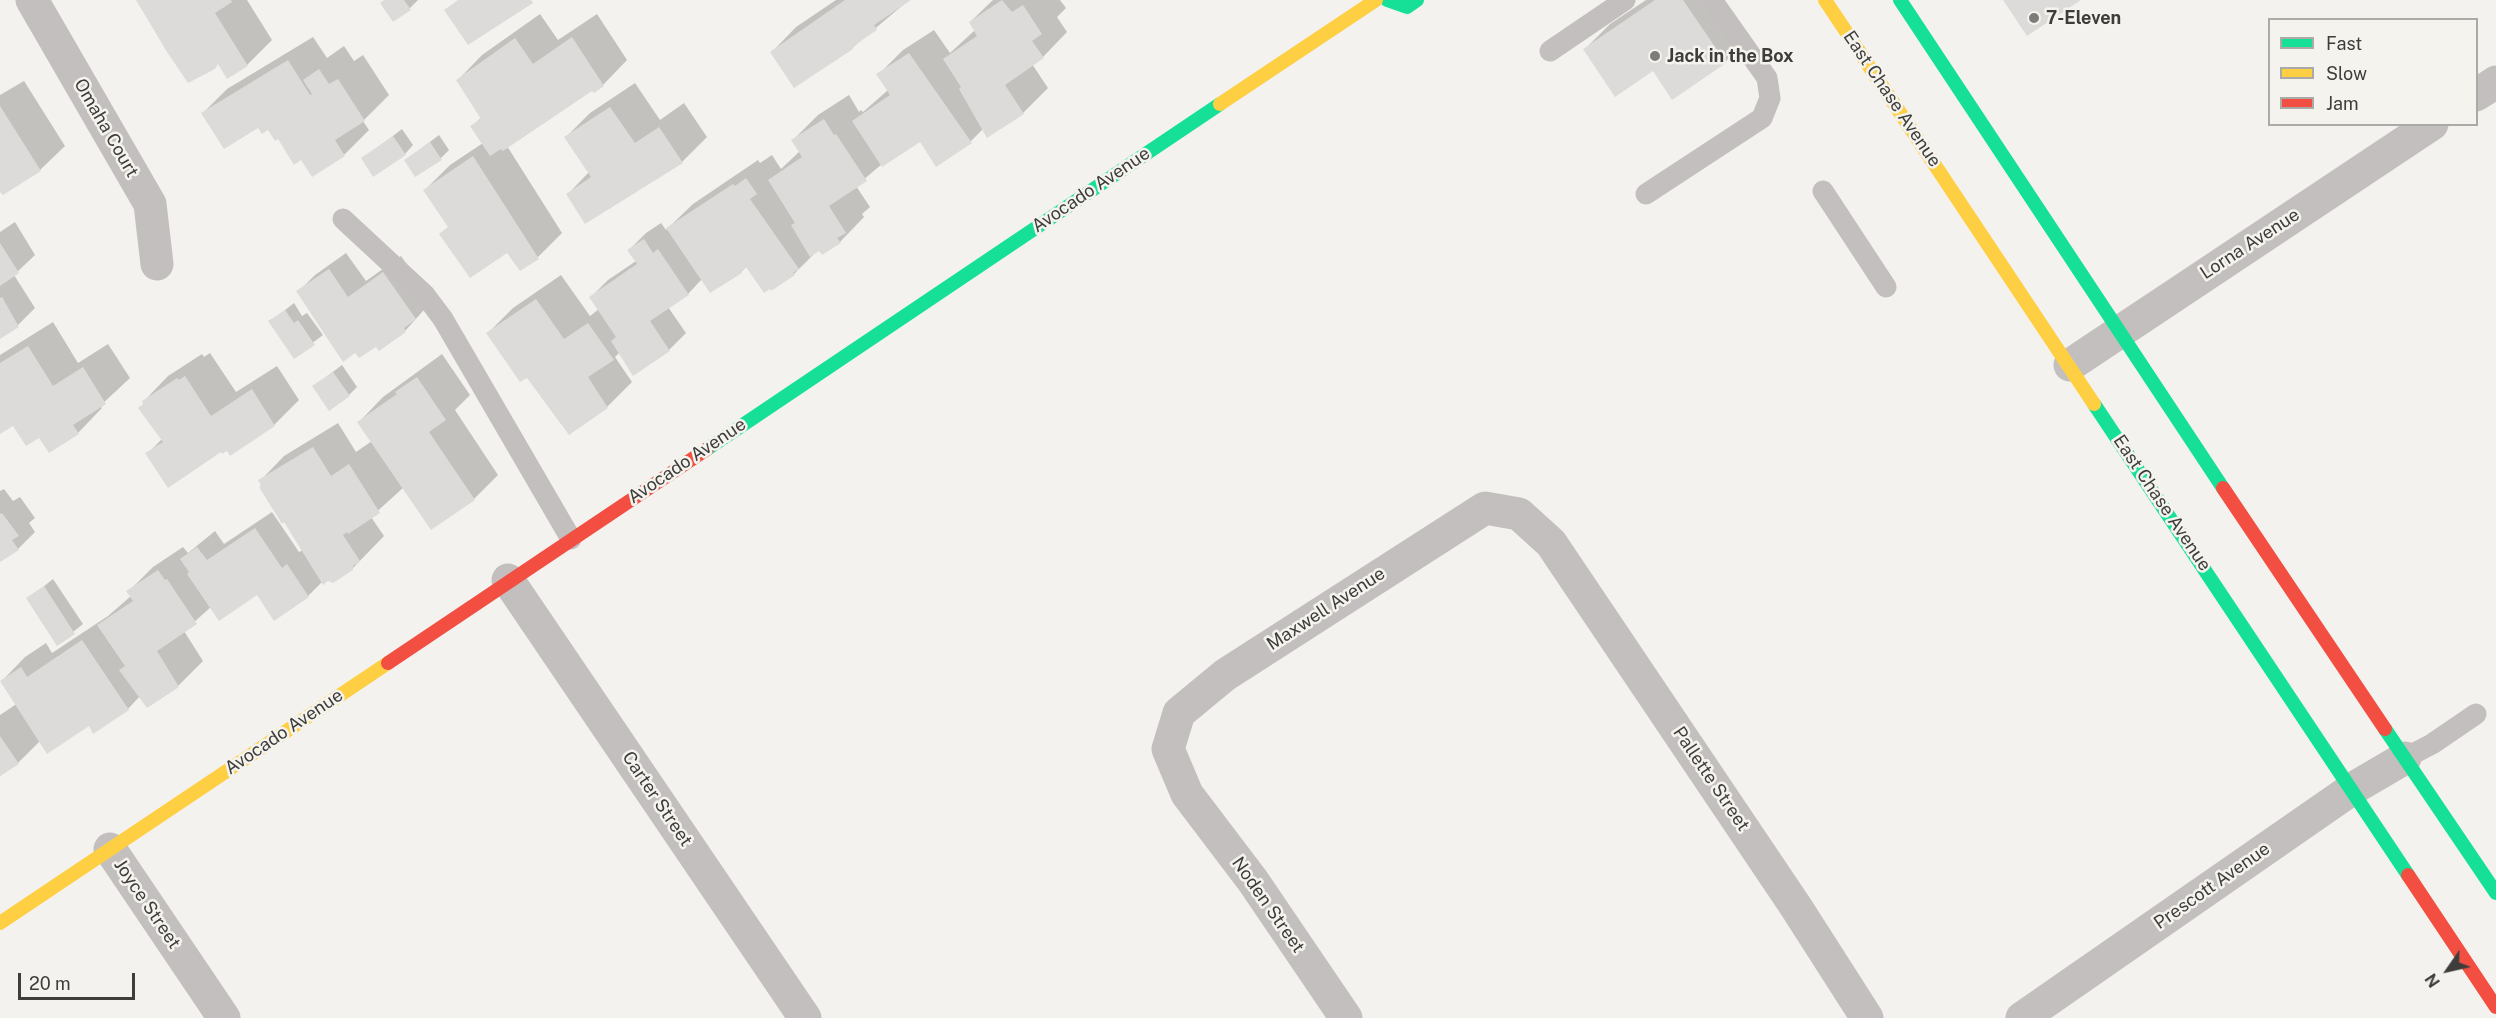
<!DOCTYPE html>
<html>
<head>
<meta charset="utf-8">
<style>
  body { margin:0 }
  #map { position:relative; width:2496px; height:1018px; overflow:hidden; background:#f3f2ee; font-family:"Public Sans",sans-serif }
  canvas { display:block }
  .legend { position:absolute; left:2268px; top:18px; width:210px; height:108px; box-sizing:border-box; background:#f4f3ed; border:2px solid #abaaa6; margin:0; padding:8px 10px; list-style:none; font-size:18px; color:#3e3d3b }
  .legend li { display:flex; align-items:center; gap:12px; height:30px }
  .legend b { width:30px; border:2px solid #abaaa6 }
  .north { position:absolute; left:2418px; top:940px; width:60px; height:60px; -webkit-text-stroke:4px #f4f3ed; paint-order:stroke; rotate:236deg; font-size:16px; font-weight:700; line-height:24px; text-align:center; color:#3e3d3b }
  .north::after { content:''; display:block; margin:auto; width:21px; height:27px; background:#3e3d3b; clip-path:polygon(50% 0,100% 100%,50% 72%,0 100%) }
  .scale { position:absolute; left:18px; top:973px; width:117px; height:27px; box-sizing:border-box; border:3px solid #3e3d3b; border-top:0; padding-left:8px; font-size:18px; line-height:21px; white-space:nowrap; color:#3e3d3b; -webkit-text-stroke:4px #f4f3ed; paint-order:stroke }
</style>
</head>
<body>
<div id="map">
<canvas width="2496" height="1018"></canvas>
<ul class="legend">
<li><b style="height:8px;background:#16e098"></b>Fast</li>
<li><b style="height:8px;background:#ffcf43"></b>Slow</li>
<li><b style="height:8px;background:#f24e42"></b>Jam</li>
</ul>
<div class="north">N</div>
<div class="scale">20 m</div>
</div>
<script>
const context = document.querySelector('canvas').getContext('2d');
context.lineJoin = 'round';
function paint(path, color) {
  context.fillStyle = color;
  context.fill(path, 'evenodd');
}
function poly(rows) {
  const path = new Path2D();
  for (const r of rows) {
    path.moveTo(r[0], r[1]);
    for (let i = 2; i < r.length; i += 2) path.lineTo(r[i], r[i + 1]);
  }
  return path;
}
function stroke(path, color, width, dash) {
  context.strokeStyle = color;
  context.lineWidth = width;
  context.lineCap = dash ? 'butt' : 'round';
  context.setLineDash(dash || []);
  context.stroke(path);
}
function label(font, color, halo, rows, align = 'center') {
  context.font = font + ' "Public Sans",sans-serif';
  context.lineWidth = 5;
  context.setLineDash([]);
  context.textBaseline = 'middle';
  context.strokeStyle = halo;
  context.fillStyle = color;
  for (const [text, x, y, turn = 0] of rows) {
    context.save();
    context.translate(x, y);
    context.rotate((+turn || 0) * Math.PI / 180);
    context.textAlign = isNaN(turn) ? turn : align;
    if (halo) context.strokeText(text, 0, 0);
    context.fillText(text, 0, 0);
    context.restore();
  }
}
paint(poly([
  [137,0,247,0,272,40,247,65,219,62],
  [385,0,418,0,410,8],
  [836,0,909,0,852,48,772,52,796,27],
  [993,0,1060,0,1066,8,1057,17,1067,32,1043,57,1032,64,1048,88,1023,113,988,136,983,129,971,141,937,165,921,140,882,164,856,186,870,207,862,214,864,217,840,242,818,250,794,274,747,266,741,272,702,279,688,294,668,307,686,333,669,350,620,352,615,357,632,382,607,407,569,433,528,376,488,333,513,308,561,275,590,316,599,309,591,297,608,280,636,261,629,250,646,233,661,223,666,230,693,204,758,160,760,163,772,155,781,169,800,151,793,140,818,115,849,95,859,112,861,110,863,112,888,90,878,75,903,50,934,30,950,53,975,30,970,22],
  [1646,0,1724,0,1750,38,1725,62,1653,69,1585,49,1610,24],
  [540,14,558,40,597,14,627,60,603,85,593,89,507,146,562,233,538,257,507,251,449,226,425,190,450,165,483,143,472,126,482,117,458,80,482,55],
  [313,37,327,58,344,46,354,61,363,55,389,95,363,121,369,130,345,154,313,175,302,158,268,128,203,113,227,89],
  [24,81,65,146,40,170,0,189,0,95],
  [635,83,660,120,684,103,707,137,682,162,568,194,589,172,566,137,590,113],
  [402,129,413,145,405,154,363,159],
  [439,135,449,150,441,158,406,160],
  [15,222,35,255,14,275,35,308,18,325,0,337,0,232],
  [346,253,366,281,401,256,432,301,405,331,376,345,355,351,298,292,315,275],
  [294,303,302,316,307,313,323,335,294,357,270,322],
  [53,322,78,363,108,344,130,378,100,406,102,408,78,433,40,436,14,424,0,432,0,355],
  [210,353,236,392,277,366,299,400,274,425,231,453,228,449,147,454,162,439,144,401,168,376,202,354,204,357],
  [442,354,470,395,455,410,498,475,474,499,404,487,371,517,384,536,352,569,323,581,308,596,274,619,257,593,211,607,184,631,203,661,178,686,140,696,128,709,41,740,18,763,0,776,0,715,18,703,1,682,25,657,46,643,52,653,108,616,131,596,128,592,153,567,183,547,188,553,215,531,224,544,272,512,299,552,303,550,260,481,284,456,338,423,356,452,372,441,359,422,383,397],
  [342,365,357,387,349,395,314,386],
  [4,489,13,501,20,497,35,518,29,523,35,532,18,549,0,561,0,491],
  [53,579,83,624,58,644,28,599]
]), '#0003');
paint(poly([
  [136,0,231,0,232,2,215,13,248,66,227,79,218,64,215,69,188,83,167,52],
  [384,0,404,0,411,10,393,22,380,3],
  [458,0,531,0,533,3,468,45,444,10],
  [845,0,911,0,874,25,877,30,852,47,853,49,794,88,770,52],
  [1002,0,1012,12,1023,5,1042,34,1032,41,1044,58,1005,85,1024,114,987,138,959,89,961,87,943,59,977,36,969,22],
  [1655,0,1683,0,1726,63,1672,100,1653,71,1615,97,1583,49],
  [2003,0,2081,0,2027,36],
  [572,37,604,86,594,93,592,91,503,151,501,149,490,156,470,126,481,119,456,80,515,38,533,64],
  [909,53,972,143,936,167,920,142,882,167,852,121,890,95,876,74],
  [288,60,310,95,312,94,303,80,319,69,329,84,338,79,365,121,335,140,345,156,312,177,301,160,294,165,278,139,275,141,268,130,262,134,258,128,224,149,201,113],
  [0,106,41,171,3,195,0,192],
  [610,107,635,143,659,127,683,163,585,224,566,194,591,177,564,137],
  [824,119,834,135,836,134,867,181,829,206,846,233,837,238,841,243,822,255,819,251,810,257,791,225,795,223,768,180,802,157,791,140],
  [393,136,406,155,373,177,361,158],
  [430,142,442,160,415,177,404,160],
  [473,156,539,259,520,271,507,253,470,278,439,234,448,227,423,190],
  [746,178,757,194,750,199,799,269,793,273,795,275,771,291,770,289,764,293,746,267,741,271,742,273,710,293,666,228,733,184,735,186],
  [644,239,653,253,658,249,689,295,650,321,670,351,633,376,611,341,616,337,589,297,637,264,627,250],
  [0,243,19,273,0,286],
  [329,269,348,297,383,272,416,319,404,328,406,332,379,351,376,347,359,358,355,353,343,362,296,291],
  [2,297,19,327,0,339,0,298],
  [536,299,564,339,588,323,614,360,588,377,608,408,569,435,527,378,520,382,486,333],
  [285,310,294,323,298,320,315,345,294,359,268,321],
  [28,346,53,386,83,367,106,404,73,425,79,434,49,453,39,438,26,446,13,426,0,434,0,363],
  [333,372,350,396,329,411,312,386],
  [185,376,211,416,252,389,275,426,230,456,227,451,222,454,221,452,168,488,145,453,163,442,138,408,143,404,142,401,177,378,179,380],
  [417,377,446,420,429,432,475,500,431,530,357,422,397,394,395,392],
  [313,447,331,476,349,464,380,513,348,534,347,532,343,535,360,561,353,566,353,570,333,583,328,581,323,585,284,522,282,524,259,487,261,485,258,480],
  [2,513,19,536,12,540,19,550,0,562,0,514],
  [255,528,282,568,287,564,309,597,274,621,257,595,219,621,187,574,189,572,180,559,197,547,207,560],
  [158,570,165,580,167,579,197,624,157,651,179,687,147,708,119,670,125,666,97,625,133,601,126,591],
  [44,586,75,634,57,646,26,598],
  [82,640,129,710,93,734,89,726,47,754,0,681,21,667,27,677],
  [0,736,19,764,0,776]
]), '#dcdbd9');
stroke(poly([
  [1550,51,1625,0],
  [1823,191,1886,287],
  [1646,194,1762,118,1770,98,1767,78,1712,0],
  [343,219,425,295,443,319,571,539],
  [2405,758,2432,744,2476,714]
]), '#c3bfbe', 21);
stroke(poly([
  [32,0,150,204,157,264],
  [2476,95,2496,82],
  [2070,365,2432,124],
  [508,580,805,1018],
  [110,849,224,1018],
  [1346,1018,1253,881,1187,794,1168,749,1179,713,1225,675,1485,508,1519,514,1551,543,1796,907,1867,1018],
  [2022,1018,2352,789,2405,758]
]), '#c3bfbe', 33);
stroke(poly([
  [1387,0,1407,7,1417,0],
  [1900,0,2223,488],
  [2094,404,2408,875],
  [707,449,1220,104],
  [2385,729,2496,893]
]), '#16e098', 14);
stroke(poly([
  [1825,0,2094,404],
  [1220,104,1376,0],
  [0,923,388,663]
]), '#ffcf43', 14);
stroke(poly([
  [2223,488,2385,729],
  [388,663,707,449],
  [2408,875,2496,1007]
]), '#f24e42', 14);
for (const [x, y, r, color] of [
  [2034,18,6,"#7d7c7a"],
  [1655,56,6,"#7d7c7a"]
]) {
  const dot = new Path2D();
  dot.arc(x, y, r, 0, 2 * Math.PI);
  context.fillStyle = color;
  context.fill(dot);
  stroke(dot, '#f4f3ed', 2);
}
label('bold 18px', '#3e3d3b', '#f4f3ed', [
  ["7-Eleven",2046,18],
  ["Jack in the Box",1667,56]
], 'left');
label('18px', '#3e3d3b', '#f4f3ed', [
  ["East Chase Avenue",1892,99,56],
  ["Omaha Court",106,128,60],
  ["Avocado Avenue",1091,190,-34],
  ["Lorna Avenue",2250,244,-33],
  ["Avocado Avenue",687,461,-34],
  ["East Chase Avenue",2162,503,56],
  ["Maxwell Avenue",1326,609,-33],
  ["Avocado Avenue",284,732,-34],
  ["Pallette Street",1711,779,56],
  ["Carter Street",657,799,56],
  ["Prescott Avenue",2212,886,-35],
  ["Joyce Street",147,904,56],
  ["Noden Street",1268,905,55]
]);
</script>
</body>
</html>
